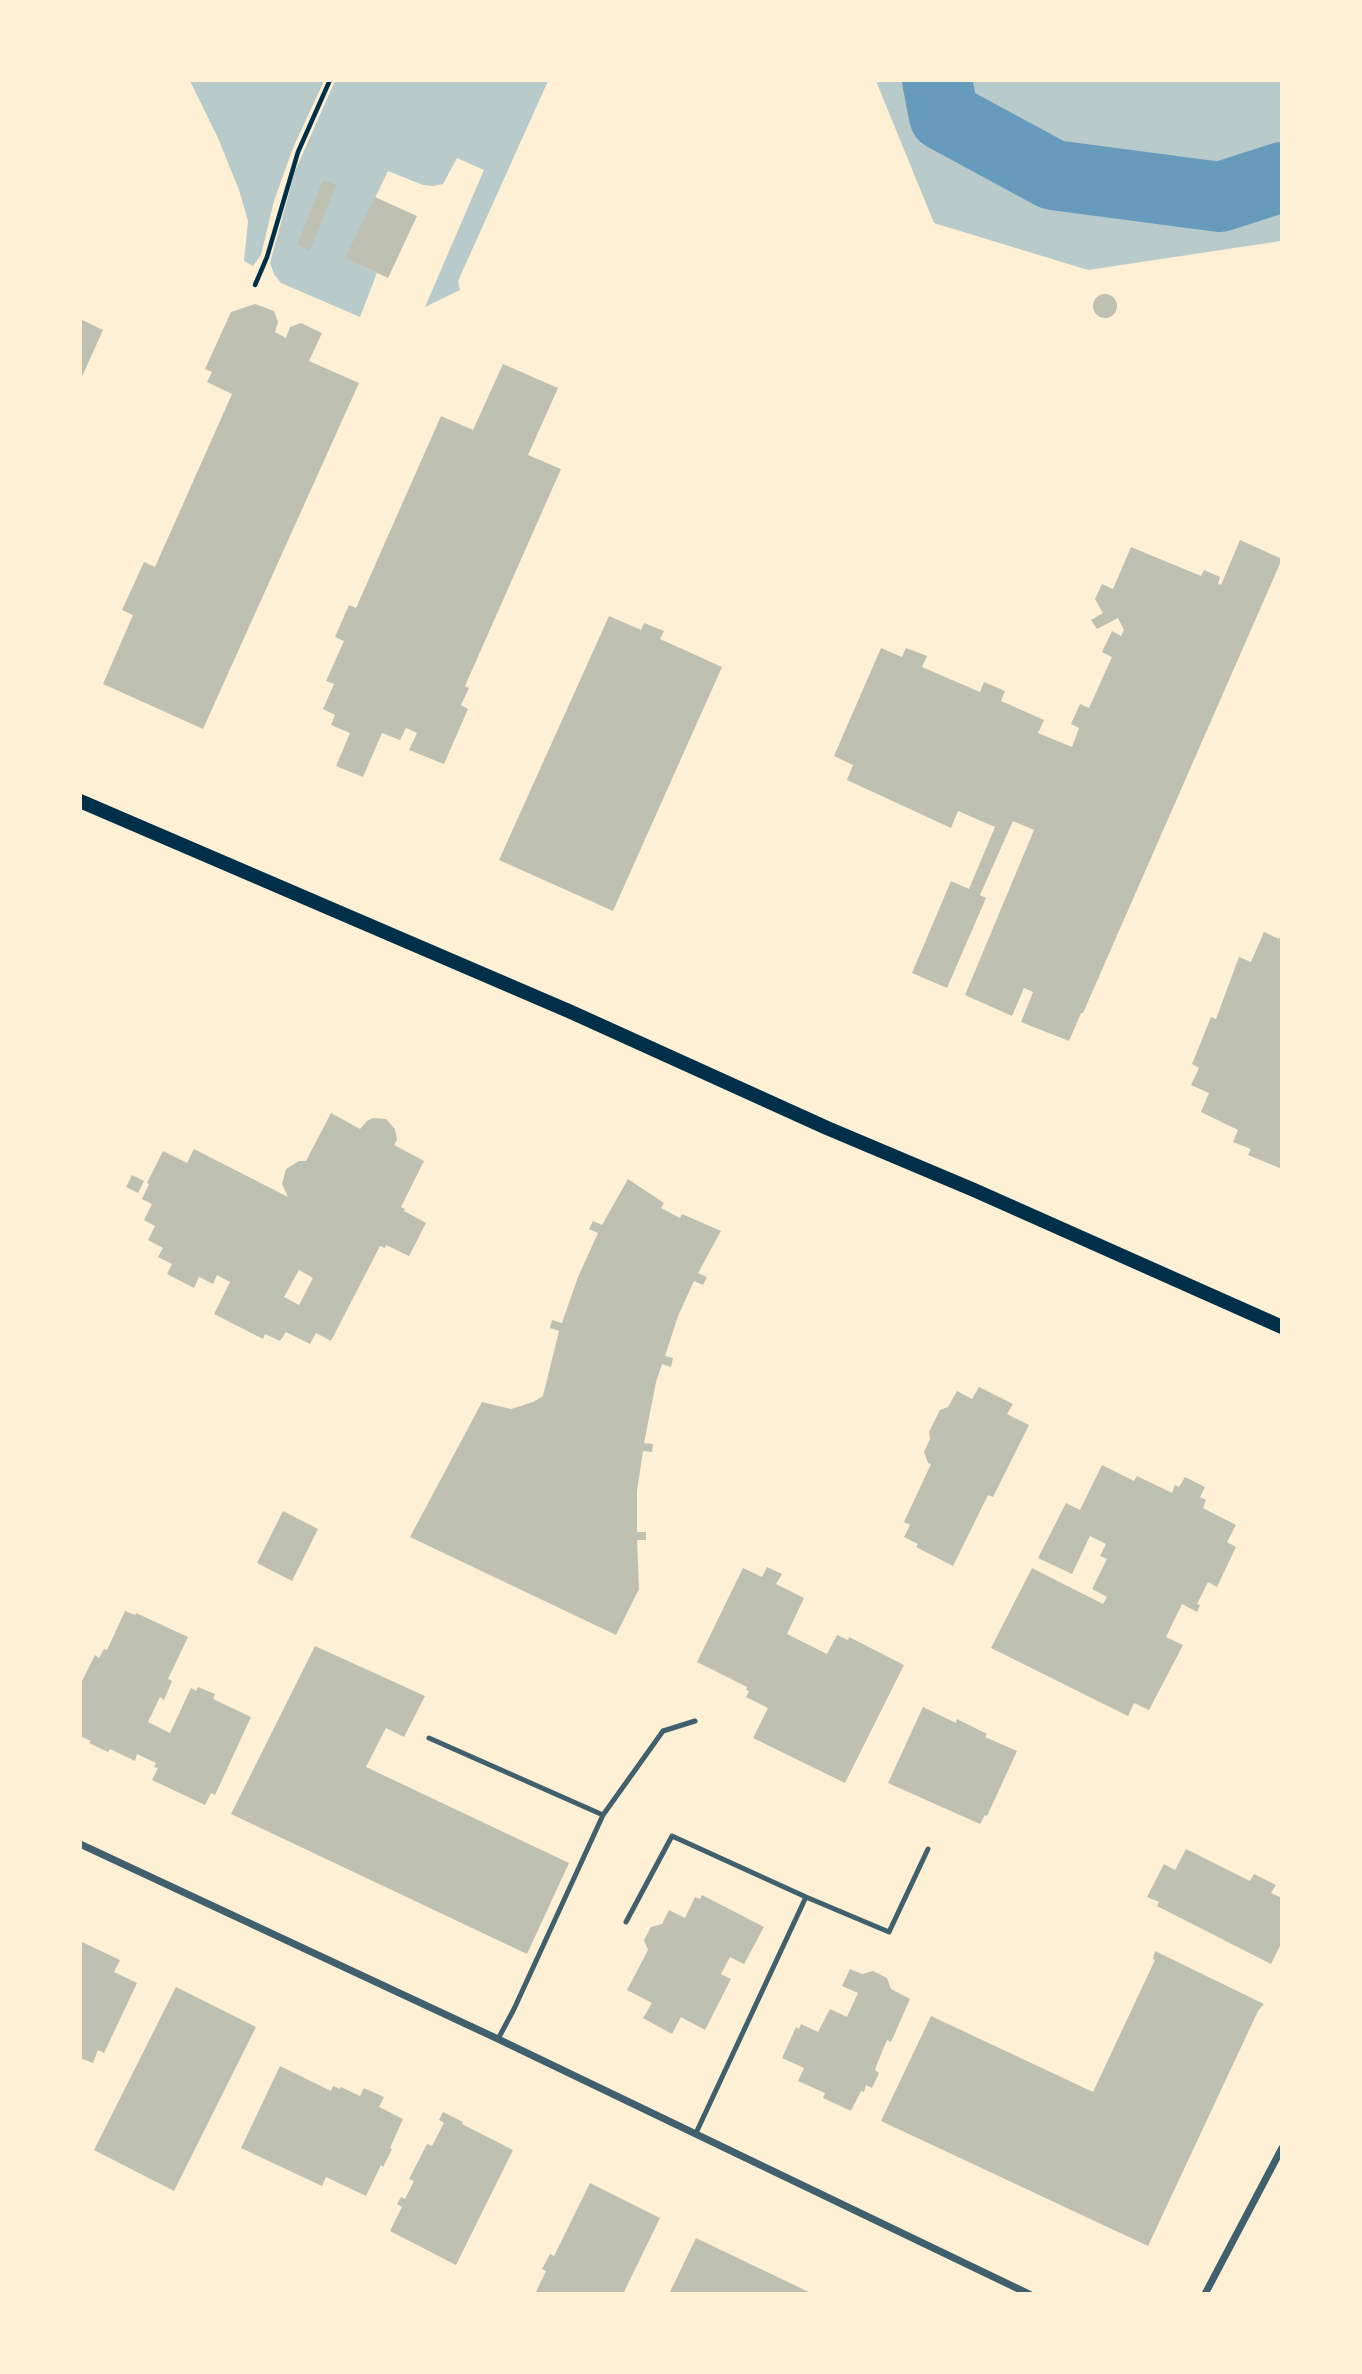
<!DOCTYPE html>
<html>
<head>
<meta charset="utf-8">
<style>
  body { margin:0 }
  #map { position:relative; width:1362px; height:2374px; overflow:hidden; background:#fdf0d5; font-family:Ubuntu,sans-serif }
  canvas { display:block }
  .frame { position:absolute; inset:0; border:82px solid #fdf0d5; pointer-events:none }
</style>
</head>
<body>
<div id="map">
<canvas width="1362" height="2374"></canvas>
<div class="frame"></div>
</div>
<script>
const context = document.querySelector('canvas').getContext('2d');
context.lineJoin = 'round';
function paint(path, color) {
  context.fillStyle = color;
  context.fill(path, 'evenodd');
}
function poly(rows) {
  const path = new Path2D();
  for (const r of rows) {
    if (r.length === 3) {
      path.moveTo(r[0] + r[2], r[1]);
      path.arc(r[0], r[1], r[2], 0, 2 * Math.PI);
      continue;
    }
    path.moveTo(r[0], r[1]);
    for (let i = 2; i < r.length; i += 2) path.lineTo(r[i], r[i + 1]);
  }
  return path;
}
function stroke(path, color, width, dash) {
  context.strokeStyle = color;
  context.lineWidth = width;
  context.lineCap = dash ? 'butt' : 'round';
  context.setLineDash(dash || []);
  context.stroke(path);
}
paint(poly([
  [190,81,324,81,293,148,274,201,261,255,253,266,244,261,248,221,239,190,218,138],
  [335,81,548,81,458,281,460,290,425,307,484,170,457,158,443,184,433,186,423,185,388,171,346,258,377,273,360,317,281,283,274,274,270,263,295,171],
  [876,81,1281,81,1281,241,1088,270,934,223]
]), '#b9caca');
stroke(poly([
  [937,80,944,116,1053,175,1220,197,1282,177]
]), '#669bbc', 70);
paint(poly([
  [323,180,336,185,310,250,297,245],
  [375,197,417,216,388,278,345,258],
  [1105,306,12],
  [255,304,274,311,278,322,275,332,286,338,290,327,301,323,322,333,309,361,359,383,203,729,103,684,133,615,122,610,144,562,155,567,232,394,207,382,212,372,205,369,231,312],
  [80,319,103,330,80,381],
  [503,364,558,388,528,455,561,469,465,686,469,688,461,705,468,709,444,764,409,750,417,733,406,728,400,740,382,733,363,777,336,766,350,733,331,725,335,715,323,709,334,684,326,681,344,641,335,637,349,605,356,608,441,416,473,430],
  [1240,540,1282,559,1083,1013,1081,1013,1069,1041,1021,1022,1033,992,1024,988,1012,1016,965,995,1034,830,1013,821,980,895,986,898,947,988,912,973,951,881,969,889,995,827,958,811,951,828,847,780,853,765,834,756,881,648,902,657,906,648,927,656,922,667,980,692,984,682,1005,691,1001,701,1044,720,1038,733,1072,747,1079,728,1071,724,1080,704,1089,708,1112,657,1102,652,1112,631,1121,636,1124,630,1118,618,1097,629,1091,620,1103,613,1095,599,1102,584,1113,589,1131,547,1201,576,1204,570,1220,577,1218,584,1221,585],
  [609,616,641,630,644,623,664,631,660,639,722,667,613,911,499,860],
  [1264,932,1279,939,1282,932,1282,1169,1248,1155,1251,1149,1233,1142,1238,1130,1201,1112,1209,1093,1191,1085,1199,1068,1192,1064,1211,1017,1216,1019,1239,957,1251,962],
  [331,1113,360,1129,367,1121,373,1118,386,1119,395,1129,397,1140,394,1145,424,1161,401,1207,405,1209,404,1211,426,1223,409,1256,386,1245,385,1248,380,1246,331,1341,316,1333,310,1344,286,1332,280,1341,265,1334,263,1339,214,1314,230,1282,217,1275,213,1284,199,1277,194,1288,167,1274,172,1264,158,1257,163,1248,148,1240,155,1226,144,1220,152,1204,142,1199,149,1184,147,1183,163,1151,187,1163,194,1149,288,1197,282,1184,286,1169,299,1161,306,1161],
  [299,1270,313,1278,299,1305,284,1297],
  [132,1175,144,1181,138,1193,126,1187],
  [628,1179,664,1203,661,1208,680,1218,682,1214,721,1231,698,1273,707,1277,703,1285,694,1281,678,1316,665,1356,673,1358,671,1367,662,1364,656,1382,644,1443,653,1444,652,1452,643,1451,637,1491,637,1532,646,1532,646,1540,637,1540,639,1589,616,1635,410,1537,482,1402,511,1409,533,1402,543,1396,559,1331,550,1328,552,1320,562,1323,578,1277,598,1233,589,1229,593,1221,602,1225],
  [979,1387,1013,1404,1007,1414,1029,1425,993,1497,988,1495,953,1566,916,1547,918,1544,904,1537,910,1525,904,1522,931,1464,928,1463,924,1452,930,1439,929,1432,940,1410,948,1407,957,1391,972,1399],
  [1102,1465,1134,1481,1137,1476,1172,1493,1175,1485,1179,1487,1185,1477,1205,1487,1200,1497,1206,1500,1203,1508,1236,1525,1227,1542,1236,1547,1217,1587,1208,1582,1197,1604,1200,1605,1197,1612,1182,1604,1166,1637,1183,1645,1149,1710,1134,1703,1128,1716,991,1648,1032,1568,1103,1604,1107,1597,1092,1589,1107,1559,1100,1556,1106,1544,1090,1536,1072,1574,1038,1558,1066,1503,1080,1510],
  [283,1511,318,1529,292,1581,257,1563],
  [767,1567,782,1574,776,1584,804,1598,787,1634,827,1654,837,1635,848,1640,849,1637,904,1665,845,1783,753,1738,768,1708,746,1697,749,1691,746,1690,747,1687,697,1662,743,1568,762,1577],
  [125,1611,135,1615,136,1613,188,1637,168,1679,172,1681,164,1700,160,1697,148,1722,170,1733,191,1688,196,1691,198,1687,215,1694,213,1699,251,1717,215,1795,211,1793,205,1805,152,1780,158,1768,154,1767,156,1763,137,1754,135,1761,110,1749,108,1752,89,1743,91,1741,80,1736,80,1685,95,1655,99,1658,104,1649,107,1650],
  [315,1646,425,1696,404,1737,386,1728,366,1767,569,1863,527,1954,231,1814],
  [923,1707,956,1723,957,1719,987,1734,985,1737,1017,1751,987,1816,985,1815,980,1824,888,1783],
  [1186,1849,1250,1881,1254,1874,1276,1885,1271,1893,1282,1898,1282,1942,1271,1964,1157,1906,1159,1902,1147,1897,1164,1864,1175,1870],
  [702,1895,764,1927,744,1964,730,1957,721,1974,731,1979,705,2030,681,2017,672,2034,643,2018,652,2003,627,1990,648,1950,644,1940,651,1927,662,1924,669,1910,685,1918,695,1897,700,1899],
  [82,1942,120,1960,114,1972,137,1983,104,2053,98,2050,93,2063,80,2058],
  [1155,1951,1264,2004,1258,2011,1148,2246,881,2121,931,2016,1093,2092,1155,1960,1153,1959],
  [850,1969,862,1974,873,1971,887,1978,891,1989,910,1999,891,2042,887,2040,877,2064,875,2070,879,2073,872,2088,866,2085,864,2092,861,2091,851,2111,823,2098,825,2093,798,2081,804,2068,782,2058,796,2027,799,2029,801,2024,818,2032,830,2009,847,2017,858,1993,842,1986],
  [176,1987,256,2027,174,2191,94,2150],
  [280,2066,331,2091,333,2086,340,2089,341,2087,360,2096,364,2088,384,2097,379,2107,403,2119,390,2148,392,2149,383,2167,381,2165,366,2196,326,2177,322,2186,241,2148],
  [443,2112,463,2122,462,2124,513,2150,456,2265,390,2231,402,2207,397,2204,401,2197,405,2199,414,2181,409,2179,427,2144,432,2146,444,2123,439,2120],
  [590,2183,660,2218,623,2294,535,2294,546,2271,542,2269,550,2254,554,2256],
  [696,2238,813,2294,669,2294]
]), '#bec0b2');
stroke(poly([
  [255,285,267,257,298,152,330,80]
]), '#003049', 4.5);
stroke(poly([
  [429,1738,603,1815,514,2009,498,2039],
  [603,1815,663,1731,695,1721],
  [806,1897,889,1932,928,1849],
  [626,1922,672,1836,806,1897,696,2133]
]), '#3f606c', 5);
stroke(poly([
  [80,1844,498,2039,1029,2294],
  [1205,2294,1282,2148]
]), '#3f606c', 7);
stroke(poly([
  [80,801,571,1012,827,1128,974,1190,1282,1327]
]), '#003049', 14);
</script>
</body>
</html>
